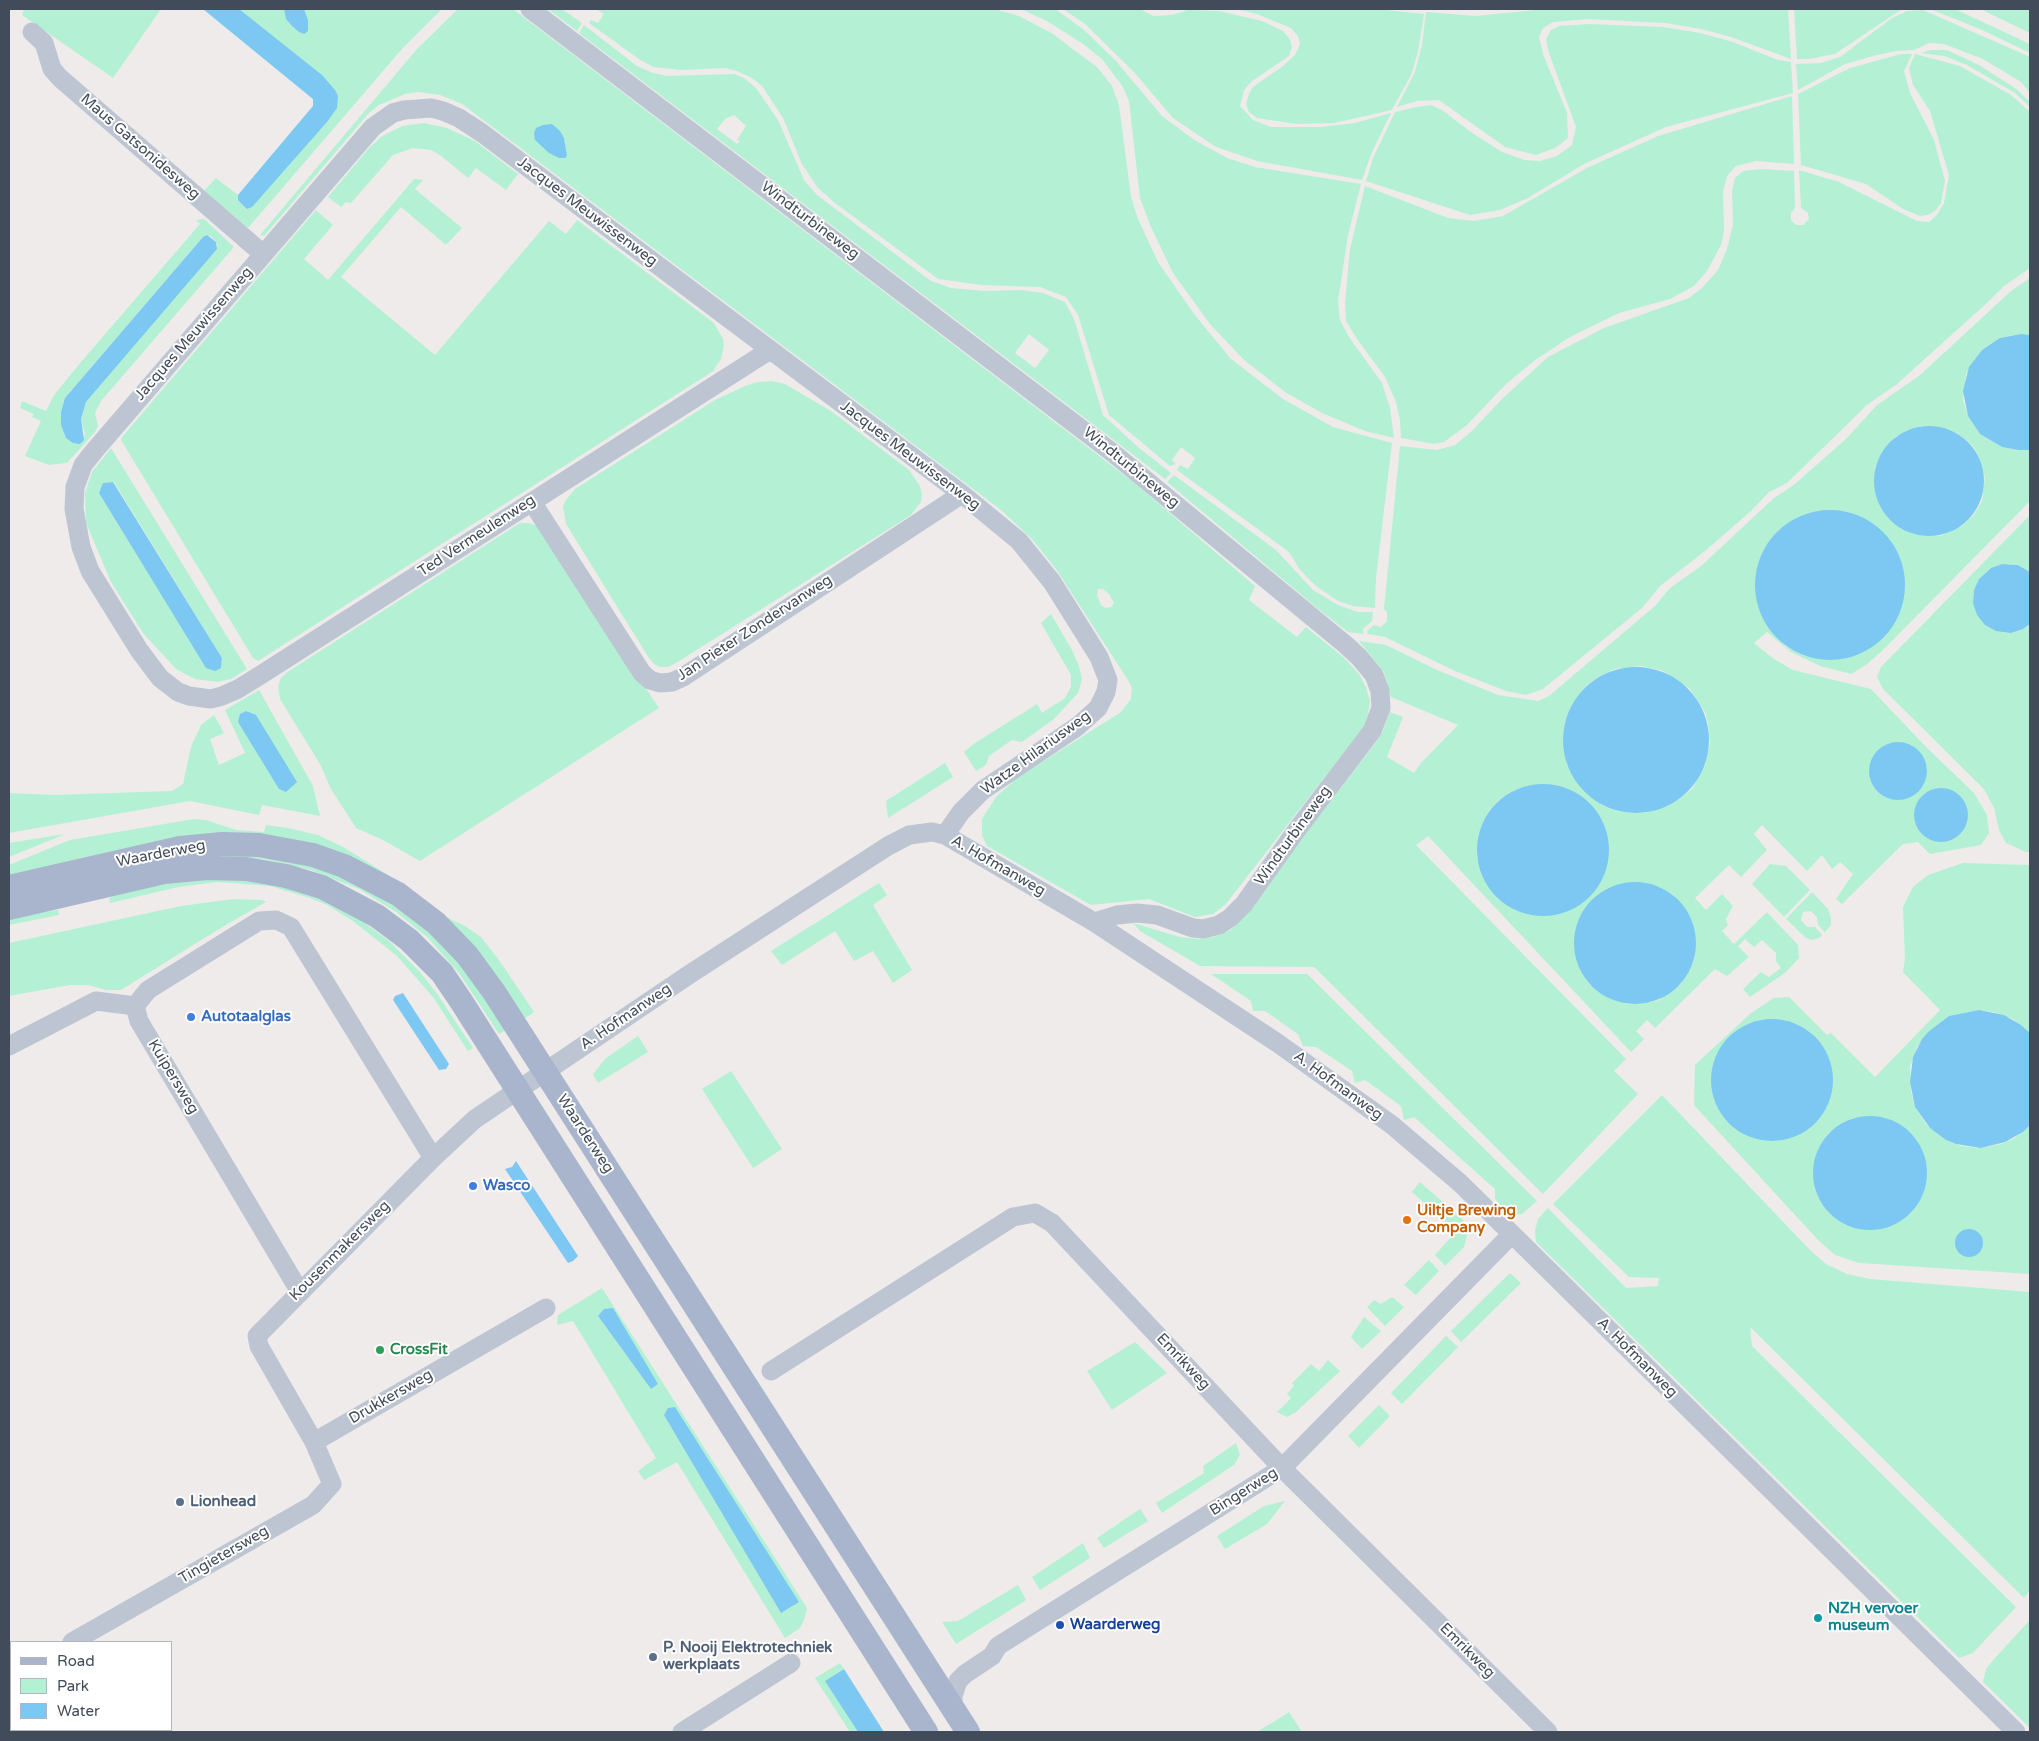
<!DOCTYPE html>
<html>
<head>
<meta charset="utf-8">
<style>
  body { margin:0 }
  #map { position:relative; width:2039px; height:1741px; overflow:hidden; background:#eeebea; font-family:"Varela Round",sans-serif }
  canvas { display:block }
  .frame { position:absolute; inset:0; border:10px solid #424b59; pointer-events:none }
  .legend { position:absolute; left:10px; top:1641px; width:162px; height:90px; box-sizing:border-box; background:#fff; border:1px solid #b3b7bd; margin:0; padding:6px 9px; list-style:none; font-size:15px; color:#424b59 }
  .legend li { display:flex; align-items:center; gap:10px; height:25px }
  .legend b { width:25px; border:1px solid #b3b7bd }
</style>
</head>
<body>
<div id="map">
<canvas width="2039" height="1741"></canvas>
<div class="frame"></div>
<ul class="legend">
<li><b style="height:6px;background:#a8b5cd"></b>Road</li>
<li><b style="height:14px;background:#b4f1d4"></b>Park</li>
<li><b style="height:14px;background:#7dc8f2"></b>Water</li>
</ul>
</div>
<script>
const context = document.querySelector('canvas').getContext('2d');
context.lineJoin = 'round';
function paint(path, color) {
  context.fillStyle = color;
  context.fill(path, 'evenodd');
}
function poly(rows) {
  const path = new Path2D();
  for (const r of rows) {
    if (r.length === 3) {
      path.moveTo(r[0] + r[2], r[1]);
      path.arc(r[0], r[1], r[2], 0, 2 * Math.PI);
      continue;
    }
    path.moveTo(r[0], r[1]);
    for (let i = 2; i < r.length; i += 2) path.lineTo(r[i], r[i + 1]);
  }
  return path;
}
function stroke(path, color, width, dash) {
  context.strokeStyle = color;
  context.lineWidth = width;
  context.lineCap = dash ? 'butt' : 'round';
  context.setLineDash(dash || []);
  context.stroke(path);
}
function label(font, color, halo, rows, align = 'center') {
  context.font = font + ' "Varela Round",sans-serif';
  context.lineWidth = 4;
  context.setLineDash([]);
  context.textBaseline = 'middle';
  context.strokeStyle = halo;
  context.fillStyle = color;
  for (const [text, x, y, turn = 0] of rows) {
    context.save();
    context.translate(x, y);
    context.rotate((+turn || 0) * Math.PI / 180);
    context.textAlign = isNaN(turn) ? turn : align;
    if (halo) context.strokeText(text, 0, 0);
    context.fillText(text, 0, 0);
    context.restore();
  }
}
paint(poly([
  [24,9,161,9,113,78,22,15],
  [203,9,442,9,402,49,248,228,204,191,216,178,238,195,313,106,313,99],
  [458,9,513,9,1132,481,1255,586,1249,600,1297,637,1306,627,1343,657,1359,674,1366,687,1370,701,1368,714,1363,728,1225,905,1213,914,1195,917,1149,899,1091,905,987,846,982,835,982,819,996,797,1017,778,1121,712,1131,699,1132,688,1128,680,1056,569,1032,539,1001,510,462,104,440,95,418,92,405,94,379,105,369,113,264,236,260,235,417,49],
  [1098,589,1103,589,1109,594,1114,603,1111,607,1105,608,1101,605,1097,595],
  [548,9,562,9,582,23,577,31],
  [596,9,994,9,1019,16,1053,34,1098,68,1112,86,1119,105,1131,197,1138,219,1158,262,1194,314,1231,359,1283,399,1333,427,1392,443,1376,578,1375,608,1353,606,1338,601,1316,586,1300,570,1289,552,1177,470,1180,465,1188,469,1195,458,1181,447,1172,460,1176,464,1170,466,1109,415,1078,315,1066,297,1040,287,982,285,938,279,835,203,818,188,802,164,783,118,762,86,752,78,737,71,725,68,681,70,653,67,639,59,589,23,591,20,598,23,604,14],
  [1021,9,1055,9,1083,29,1116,61,1162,116,1196,141,1227,158,1255,167,1361,184,1348,235,1338,301,1340,320,1349,337,1382,383,1390,408,1394,438,1365,431,1322,413,1285,392,1244,360,1210,324,1173,273,1151,227,1140,198,1129,101,1123,87,1102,59,1083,44,1047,21],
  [1063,9,1140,9,1153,16,1172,15,1188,10,1219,11,1262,21,1283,31,1289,38,1292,47,1289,56,1252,81,1244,90,1240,106,1253,120,1271,127,1321,127,1355,123,1391,113,1372,152,1362,180,1257,161,1216,147,1173,118,1134,72,1085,24],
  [1236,9,1377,9,1424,14,1418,52,1411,75,1392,110,1334,123,1297,124,1257,118,1249,112,1246,104,1249,94,1253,87,1283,66,1295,55,1300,44,1298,36,1291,28,1257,14],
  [1545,9,1788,9,1791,59,1731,37,1701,29,1665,23,1588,19,1553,22,1543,28,1539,37,1543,54,1567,113,1568,138,1555,148,1536,155,1505,147,1439,100,1417,101,1397,107,1415,72,1422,45,1426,12,1475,16],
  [1794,9,1902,9,1835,54,1809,59,1797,59],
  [1930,9,1955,9,2030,44,2030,53,1980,29],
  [1980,9,2030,9,2030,33],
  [1923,10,2030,57,2030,93,2021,82,1983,59,1944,44,1929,43,1914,50,1896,51,1873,56,1845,64,1798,90,1796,64,1821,63,1840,57,1892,18,1907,11],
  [1590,24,1663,27,1700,33,1733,42,1778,60,1791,62,1793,93,1666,127,1584,164,1528,198,1500,210,1470,215,1366,181,1373,158,1395,112,1417,107,1431,105,1442,110,1472,133,1502,152,1524,160,1540,161,1557,156,1572,145,1576,127,1549,53,1546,39,1551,30,1559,26],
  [584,25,637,66,653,73,667,76,734,74,744,78,756,88,778,120,804,180,817,195,931,281,951,288,985,291,1022,290,1043,293,1065,302,1074,319,1103,415,1138,447,1171,473,1165,479,579,33],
  [734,115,746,126,737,140,740,141,737,144,717,129,725,119],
  [1029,334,1049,350,1035,368,1015,353],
  [1931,50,1947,50,1979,65,2015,88,2030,102,2030,107,2015,93,1967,65,1944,56,1921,53],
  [1901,54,1912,54,1904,71,1910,93,1934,140,1945,181,1941,203,1936,210,1928,215,1920,216,1903,209,1866,184,1801,165,1798,94,1850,68],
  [1915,54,1960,66,2011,95,2030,112,2030,268,2004,286,1988,302,1897,384,1867,405,1787,483,1769,492,1751,511,1705,551,1660,586,1642,608,1543,689,1526,695,1506,691,1455,671,1385,637,1368,634,1367,631,1374,625,1381,627,1387,621,1387,612,1384,609,1400,446,1437,450,1455,445,1471,432,1503,398,1548,357,1604,328,1689,298,1702,288,1718,270,1727,249,1733,225,1732,191,1735,178,1743,171,1761,169,1794,171,1795,208,1791,213,1791,220,1796,225,1803,225,1809,219,1808,213,1801,208,1799,170,1839,182,1917,221,1929,222,1937,215,1944,203,1949,175,1930,111,1913,85,1909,68],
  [1792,96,1794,164,1756,161,1736,166,1727,176,1723,192,1724,231,1721,245,1707,271,1694,286,1670,299,1619,313,1570,337,1534,361,1506,384,1467,425,1444,442,1434,444,1401,438,1400,420,1396,402,1385,377,1357,339,1346,321,1345,303,1350,249,1365,186,1448,218,1474,221,1503,216,1587,168,1658,136],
  [424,123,447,128,475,141,518,174,506,190,476,168,468,178,440,155,431,150,413,148,393,155,351,203,346,202,341,207,328,197,369,148,382,136,402,126],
  [414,179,423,180,415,189,462,228,446,245,401,207,341,277,435,355,549,221,566,234,577,220,714,323,723,339,724,345,721,359,713,371,704,377,258,661,253,658,121,440,122,437,316,210,333,225,304,259,328,280],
  [204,219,234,247,101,401,95,413,98,426,95,432,67,463,49,465,25,456,41,421,32,417,34,414,20,408,22,401,46,411,54,395,81,362,200,224,196,220],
  [211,236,218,245,86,402,81,419,85,435,80,444,65,398,203,237],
  [2030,278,2030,335,2021,334,2004,337,1982,350,1966,374,1963,400,1968,416,1980,434,2002,447,2018,450,2030,450,2030,501,1882,651,1866,665,1851,674,1820,666,1791,652,1767,632,1754,643,1774,659,1793,670,1871,689,1927,748,1974,793,1987,815,1989,833,1981,845,1930,854,1918,842,1903,844,1842,904,1836,899,1853,874,1840,862,1832,869,1822,855,1807,871,1762,825,1754,834,1767,850,1741,877,1729,865,1695,898,1706,910,1722,894,1733,906,1726,919,1728,925,1722,931,1734,944,1767,912,1798,945,1799,958,1786,972,1750,997,1743,989,1761,972,1769,977,1781,968,1776,961,1776,953,1762,940,1754,947,1745,939,1738,946,1749,957,1727,976,1715,969,1655,1028,1647,1020,1636,1031,1644,1039,1631,1052,1428,836,1416,845,1626,1059,1614,1071,1638,1094,1543,1194,1314,967,1200,966,1140,931,1133,923,1180,937,1198,939,1213,937,1231,930,1252,909,1306,833,1374,745,1382,733,1390,712,1403,717,1387,757,1414,773,1421,763,1458,725,1391,697,1384,672,1359,641,1386,645,1437,670,1498,695,1538,701,1549,696,1655,606,1670,588,1700,567,1773,499,1795,484,1847,438,1877,405,1919,376,2011,291],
  [1921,426,1934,426,1957,433,1973,446,1977,453,1985,477,1982,501,1974,515,1962,526,1940,536,1923,536,1900,528,1875,468,1882,453,1895,437,1906,431],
  [1824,511,1852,514,1876,526,1894,547,1902,568,1905,584,1900,612,1886,635,1873,646,1859,654,1832,660,1805,656,1785,646,1755,578,1762,552,1779,530,1803,515],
  [1642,666,1663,671,1690,689,1705,712,1708,723,1710,744,1705,765,1692,789,1675,802,1665,807,1644,813,1633,813,1617,811,1602,805,1581,788,1567,765,1563,738,1565,722,1571,707,1587,685,1600,676,1615,669],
  [1892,743,1927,766,1926,779,1882,747],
  [1538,784,1562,787,1579,795,1587,801,1602,821,1608,839,1608,854,1606,868,1595,890,1585,900,1564,912,1550,915,1530,915,1516,910,1477,858,1479,834,1489,812,1498,801,1514,790],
  [1622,884,1649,884,1673,895,1694,960,1681,984,1659,1000,1651,1002,1628,1004,1603,995,1589,984,1584,976,1576,955,1575,937,1583,912,1602,892],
  [772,381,785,384,831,411,909,470,920,486,922,494,921,502,911,515,676,663,668,667,660,667,654,664,647,655,566,524,563,506,566,500,575,489,715,400,745,386,758,382],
  [111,448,247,669,231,679,218,682,195,679,176,669,143,633,111,582,86,523,85,493,92,472],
  [114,482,222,658,221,668,103,483],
  [1174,475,1276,550,1313,590,1338,605,1358,612,1373,612,1372,621,1363,629,1363,634,1348,632,1317,608,1167,482],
  [2030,515,2030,572,2018,565,2010,564,2002,564,1991,568,1979,579,1974,590,1973,598,2011,633,2023,629,2030,624,2030,852,2026,852,2006,843,1999,830,1994,808,1984,789,1883,689,1877,677,1881,667],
  [520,523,528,523,538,526,659,708,420,861,383,840,356,828,331,789,320,764,280,699,278,686,281,678,286,673],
  [1051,614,1072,650,1079,666,1082,679,1078,693,1054,719,1022,742,1012,740,989,756,986,765,976,771,964,752,975,743,1037,704,1042,713,1065,698,1071,687,1071,675,1041,623],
  [259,690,313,786,320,816,262,805,259,815,190,801,9,833,9,793,54,795,172,791,183,784,191,747,201,725,214,715,224,733,210,739,219,765,245,753,225,710],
  [945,763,953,777,888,818,886,801],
  [194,819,206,820,236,830,264,832,266,825,288,828,318,835,343,847,390,876,442,915,465,926,481,937,499,960,534,1012,521,1021,447,924,272,841,9,881,9,865,70,840],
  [65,834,63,835,9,857,9,843],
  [255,850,356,878,443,939,506,1030,499,1034,459,973,427,937,396,912,359,889,311,870,262,859,167,856],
  [1963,863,2030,865,2030,1033,2013,1019,1994,1012,1979,1010,1949,1016,1929,1031,1917,1047,1910,1067,1911,1092,1915,1107,1926,1124,1946,1140,1961,1146,1981,1148,2001,1144,2015,1138,2030,1125,2030,1274,1859,1263,1835,1255,1818,1240,1694,1105,1695,1065,1751,1013,1774,998,1789,997,1827,1035,1831,1033,1875,1077,1940,1010,1903,972,1905,959,1903,907,1913,887,1928,875],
  [1772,1019,1794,1023,1810,1032,1824,1049,1832,1075,1829,1101,1817,1120,1800,1134,1774,1141,1740,1131,1729,1123,1715,1101,1711,1078,1716,1057,1728,1038,1750,1023],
  [1854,1118,1902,1126,1917,1140,1926,1164,1927,1176,1918,1204,1910,1214,1900,1221,1888,1227,1872,1230,1822,1203,1816,1192,1813,1172,1819,1147,1829,1133,1842,1123],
  [1770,864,1786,866,1810,890,1784,917,1752,884],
  [206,873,297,885,361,920,389,941,420,972,438,995,473,1048,468,1051,433,997,397,956,353,921,327,905,310,898,270,886,218,882,178,887,110,903,109,898,133,888],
  [879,883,887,895,873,905,912,970,893,983,873,951,854,961,835,931,782,965,771,951],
  [1812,892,1828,909,1831,918,1831,925,1825,932,1818,925,1817,917,1811,911,1803,912,1801,920,1807,927,1815,927,1822,935,1819,938,1811,940,1805,937,1786,919],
  [233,899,262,900,266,902,219,929,121,990,106,990,88,985,70,985,9,996,9,943,181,906],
  [58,910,59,915,9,925,9,917],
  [1211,974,1307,974,1537,1201,1522,1214,1509,1215,1495,1199,1495,1189,1414,1117,1404,1120,1401,1106,1365,1080,1355,1083,1352,1071,1316,1047,1303,1046,1298,1034,1265,1011,1253,1011,1251,1001],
  [638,1036,648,1052,598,1083,593,1074,606,1058],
  [731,1071,782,1149,753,1168,702,1089],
  [1662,1095,1810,1250,1826,1264,1847,1274,1870,1279,2030,1292,2030,1590,2024,1598,1750,1327,1752,1346,2016,1607,1973,1653,1959,1658,1536,1242,1535,1231,1538,1219,1548,1208,1626,1288,1658,1286,1659,1278,1629,1277,1553,1204],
  [1420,1182,1463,1220,1468,1231,1464,1247,1445,1266,1435,1255,1452,1236,1448,1224,1412,1192],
  [1429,1260,1439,1271,1416,1295,1404,1285],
  [1510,1273,1521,1283,1461,1342,1451,1331],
  [602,1288,807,1608,804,1620,800,1628,785,1638,677,1462,644,1480,638,1471,656,1458,573,1321,557,1325,558,1315],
  [598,1316,654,1386,651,1388],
  [1392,1297,1404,1307,1385,1326,1367,1307,1374,1300,1381,1304],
  [1364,1317,1381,1331,1362,1349,1351,1337],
  [1446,1336,1458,1347,1402,1404,1391,1393],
  [1135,1342,1167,1373,1112,1410,1087,1371],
  [1328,1360,1340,1371,1296,1412,1287,1417,1277,1412,1291,1398,1287,1394,1294,1386,1292,1383,1311,1364,1319,1371],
  [1379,1405,1390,1416,1359,1448,1348,1436],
  [1236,1443,1240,1455,1234,1465,1162,1513,1156,1503,1204,1473,1203,1466],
  [1285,1501,1267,1524,1225,1549,1217,1536,1264,1506],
  [1140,1509,1148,1521,1104,1548,1097,1538],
  [1083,1543,1090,1558,1040,1590,1032,1577],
  [1018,1585,1026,1600,956,1644,942,1622,958,1621],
  [2030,1620,2030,1728,1983,1682,1986,1669,1994,1659],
  [840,1663,844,1669,826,1681,858,1732,850,1732,815,1678],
  [1289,1712,1302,1732,1257,1732]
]), '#b4f1d4');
paint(poly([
  [203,9,239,9,322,75,335,90,338,96,337,108,327,122,252,207,247,209,238,200,238,195,313,106,313,99],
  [284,9,304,9,308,20,308,31,304,34,299,32,292,26,286,19],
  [552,124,560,131,564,138,567,156,565,158,559,158,549,153,535,140,534,133,536,128,543,125],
  [207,235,216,242,217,249,86,402,81,419,84,440,80,444,73,443,66,438,61,425,61,412,65,398,203,237],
  [2021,334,2030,335,2030,450,2018,450,2002,447,1980,434,1968,416,1963,391,1969,367,1982,350,2000,338],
  [1929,481,55],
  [113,482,222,658,221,668,215,671,206,668,99,493,103,483],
  [1830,585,75],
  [2002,564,2018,565,2030,572,2030,624,2023,629,2011,633,1996,631,1985,625,1977,615,1973,603,1974,590,1979,579,1991,568],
  [1636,740,73],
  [246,711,256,715,297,782,286,792,279,789,238,722,240,714],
  [1898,771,29],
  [1543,850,66],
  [1941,815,27],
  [1635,943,61],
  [403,993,449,1064,446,1069,439,1070,393,1000,395,996],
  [1979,1010,2004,1015,2021,1025,2030,1033,2030,1125,2023,1132,2005,1142,1981,1148,1956,1144,1946,1140,1930,1128,1915,1107,1910,1082,1913,1057,1922,1039,1929,1031,1949,1016],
  [1772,1080,61],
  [1870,1173,57],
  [516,1161,578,1256,573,1261,568,1263,505,1169,512,1167],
  [1969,1243,14],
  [613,1308,658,1384,651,1389,598,1316,604,1309],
  [675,1407,799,1602,781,1613,664,1415,668,1408],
  [844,1669,884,1732,858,1732,825,1681]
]), '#7dc8f2');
stroke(poly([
  [530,9,1113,453,1346,645,1359,657,1374,675,1380,691,1381,708,1372,731,1296,831,1244,904,1230,918,1219,925,1203,929,1193,928,1157,915,1137,913,1117,915,1094,922],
  [32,32,44,43,52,69,60,78,263,254],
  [770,350,259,676,238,689,222,696,211,699,189,696,178,692,160,678,139,650,90,571,81,547,74,509,75,487,83,465,95,450,373,127,393,113,404,110,431,108,443,111,459,118,482,133,962,494,1019,541,1052,582,1099,657,1108,680,1106,692,1098,708,1078,726,983,790,961,812,945,835],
  [532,502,642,673,650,680,660,683,672,682,683,677,962,494],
  [9,1046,96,1001,135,1006],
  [300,1292,139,1021,135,1006,148,990,259,921,276,920,291,927,433,1158],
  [771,1371,1013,1217,1035,1213,1052,1223,1282,1468,1548,1732],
  [314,1442,546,1308],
  [72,1642,313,1505,332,1484,314,1442,259,1346,257,1336,433,1158,475,1119,690,974,888,846,909,835,932,832,945,835,1094,922,1279,1044,1392,1125,1460,1183,1512,1234,2016,1732],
  [9,1678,11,1677],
  [953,1709,953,1696,958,1681,965,1674,992,1656,998,1646,1282,1468,1512,1234],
  [682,1732,791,1663]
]), '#bdc5d2', 19);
stroke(poly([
  [9,887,180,848,222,844,259,845,313,855,344,866,398,894,436,923,467,955,494,992,968,1732],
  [9,908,164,872,207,868,246,869,286,876,322,887,377,916,409,940,442,973,461,1001,926,1732]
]), '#a8b5cd', 24);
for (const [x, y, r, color] of [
  [191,1017,5,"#3f7fe0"],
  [473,1186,5,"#3f7fe0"],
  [1407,1220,5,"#e8710a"],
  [380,1350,5,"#2e9e5b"],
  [180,1502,5,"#5c6f8a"],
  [1818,1618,5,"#0f9aa8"],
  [1060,1625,5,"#1a4fb4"],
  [653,1657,5,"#5c6f8a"]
]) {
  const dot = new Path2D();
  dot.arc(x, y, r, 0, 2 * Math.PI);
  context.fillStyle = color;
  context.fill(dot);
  stroke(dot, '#fff', 2);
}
label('15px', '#424b59', '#fff', [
  ["Maus Gatsonidesweg",140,147,41],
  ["Jacques Meuwissenweg",587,212,37],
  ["Windturbineweg",810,221,37],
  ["Jacques Meuwissenweg",194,334,-49],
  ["Jacques Meuwissenweg",910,456,37],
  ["Windturbineweg",1131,468,39],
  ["Ted Vermeulenweg",477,536,-33],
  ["Jan Pieter Zondervanweg",755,628,-33],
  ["Watze Hilariusweg",1036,753,-36],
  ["Windturbineweg",1293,836,-54],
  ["Waarderweg",161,854,-11],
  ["A. Hofmanweg",998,866,30],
  ["A. Hofmanweg",626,1017,-34],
  ["Kuipersweg",173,1077,59],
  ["A. Hofmanweg",1338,1086,36],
  ["Waarderweg",585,1134,57],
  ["Kousenmakersweg",340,1251,-45],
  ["A. Hofmanweg",1637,1358,45],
  ["Emrikweg",1183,1362,47],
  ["Drukkersweg",391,1397,-30],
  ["Bingerweg",1244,1492,-32],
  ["Tingietersweg",224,1555,-30],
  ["Emrikweg",1467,1651,45]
]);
label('bold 15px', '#366cbe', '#fff', [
  ["Autotaalglas",201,1017],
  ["Wasco",483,1186]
], 'left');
label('bold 15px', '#c56008', '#fff', [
  ["Uiltje Brewing",1417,1211],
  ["Company",1417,1228]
], 'left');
label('bold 15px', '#27864d', '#fff', [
  ["CrossFit",390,1350]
], 'left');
label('bold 15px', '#4e5e75', '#fff', [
  ["Lionhead",190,1502],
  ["P. Nooij Elektrotechniek",663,1648],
  ["werkplaats",663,1665]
], 'left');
label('bold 15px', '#0d838f', '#fff', [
  ["NZH vervoer",1828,1609],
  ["museum",1828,1626]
], 'left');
label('bold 15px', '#164399', '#fff', [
  ["Waarderweg",1070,1625]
], 'left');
</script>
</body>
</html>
